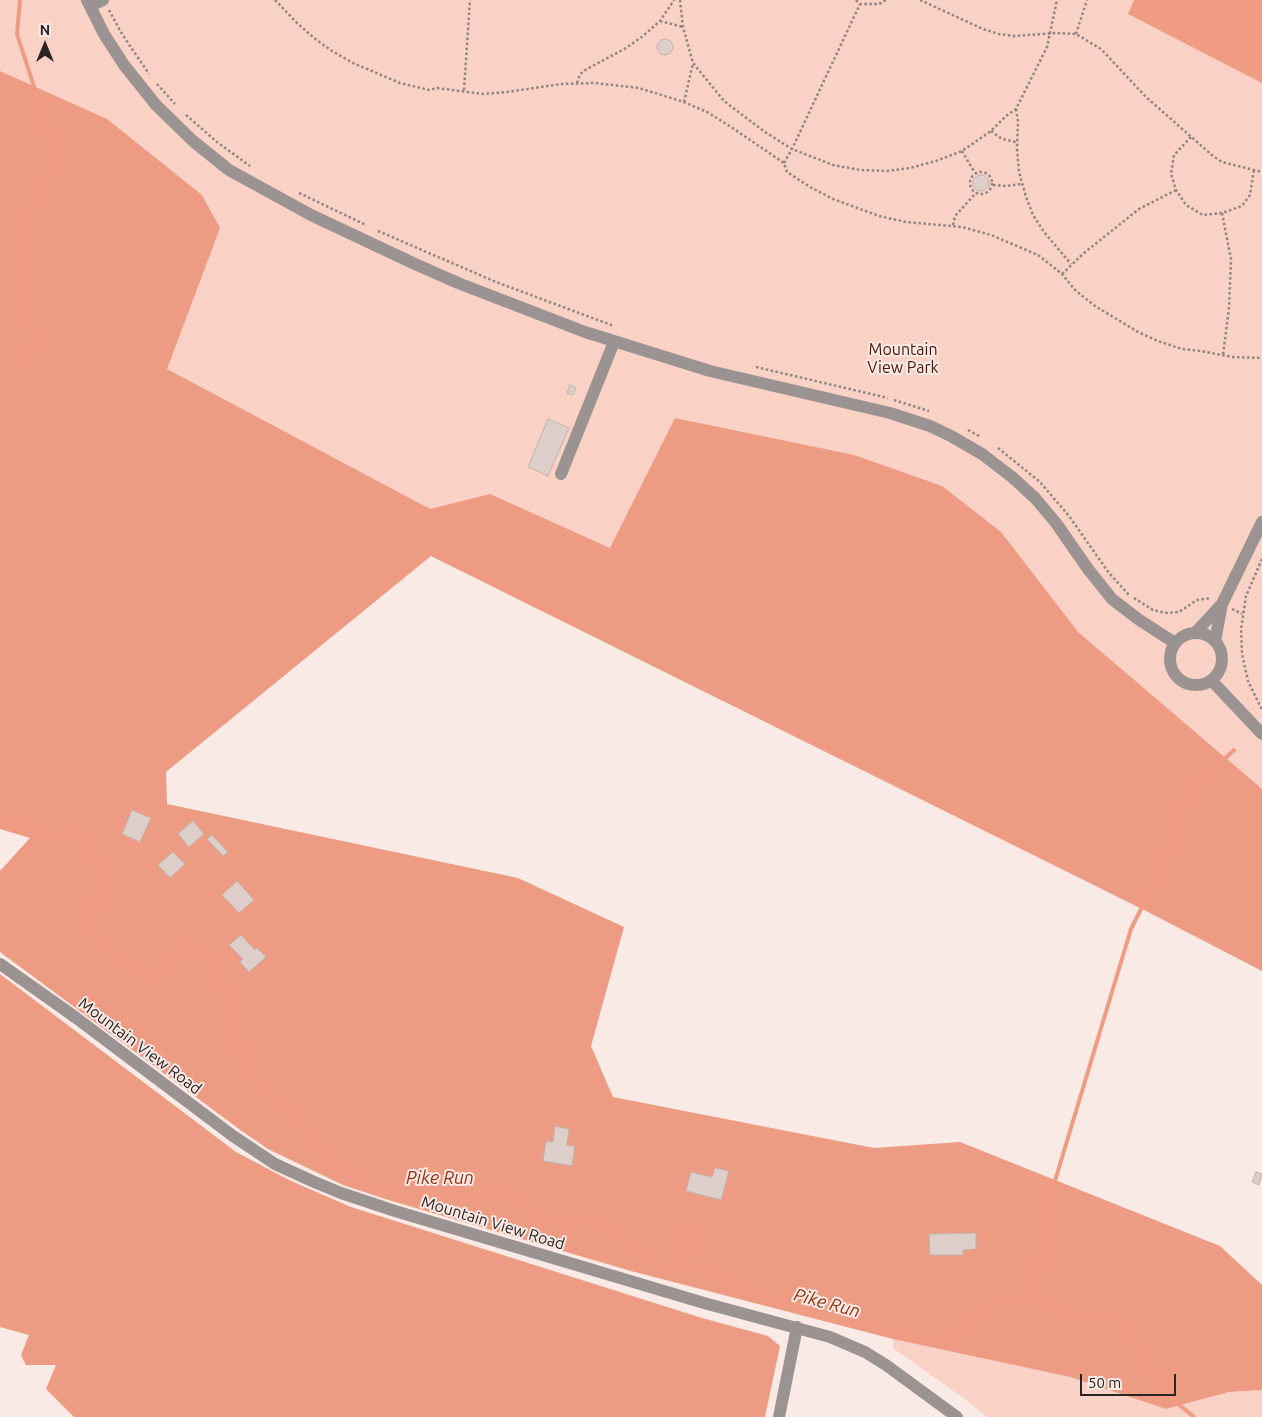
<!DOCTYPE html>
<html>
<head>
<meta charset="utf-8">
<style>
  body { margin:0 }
  #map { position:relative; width:1262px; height:1417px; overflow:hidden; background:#faeae6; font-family:Ubuntu,sans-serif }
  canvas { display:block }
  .north { position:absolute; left:20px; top:20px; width:50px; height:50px; -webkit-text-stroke:4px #faeae6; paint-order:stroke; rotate:0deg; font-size:14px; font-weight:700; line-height:20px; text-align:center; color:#2a2422 }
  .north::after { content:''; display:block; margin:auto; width:18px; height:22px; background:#2a2422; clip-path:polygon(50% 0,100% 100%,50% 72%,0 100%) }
  .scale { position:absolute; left:1080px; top:1374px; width:96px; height:22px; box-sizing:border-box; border:2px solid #2a2422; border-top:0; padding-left:6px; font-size:15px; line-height:18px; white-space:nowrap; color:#2a2422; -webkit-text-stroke:4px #faeae6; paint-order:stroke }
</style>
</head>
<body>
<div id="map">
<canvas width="1262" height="1417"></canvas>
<div class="north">N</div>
<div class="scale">50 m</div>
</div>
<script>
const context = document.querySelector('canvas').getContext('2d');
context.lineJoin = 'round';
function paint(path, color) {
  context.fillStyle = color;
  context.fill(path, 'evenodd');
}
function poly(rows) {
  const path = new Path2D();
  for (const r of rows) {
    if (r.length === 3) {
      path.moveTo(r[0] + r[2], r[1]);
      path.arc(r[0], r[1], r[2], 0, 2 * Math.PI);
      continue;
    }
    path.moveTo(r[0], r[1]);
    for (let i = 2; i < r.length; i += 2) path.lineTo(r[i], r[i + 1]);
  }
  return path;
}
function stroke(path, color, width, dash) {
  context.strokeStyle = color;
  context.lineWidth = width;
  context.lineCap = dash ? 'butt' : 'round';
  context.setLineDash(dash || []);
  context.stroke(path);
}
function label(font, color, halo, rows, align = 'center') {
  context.font = font + ' Ubuntu,sans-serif';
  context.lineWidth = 4;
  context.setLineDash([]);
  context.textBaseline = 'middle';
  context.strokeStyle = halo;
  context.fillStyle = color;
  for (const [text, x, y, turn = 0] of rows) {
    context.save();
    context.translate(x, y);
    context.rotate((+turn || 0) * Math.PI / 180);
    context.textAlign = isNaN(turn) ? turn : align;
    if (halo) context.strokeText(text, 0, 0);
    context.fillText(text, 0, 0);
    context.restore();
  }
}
paint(poly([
  [0,0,1262,0,1262,934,150,380,71,104,0,71],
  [893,1339,1070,1377,1166,1409,1229,1392,1262,1390,1262,1417,987,1417,966,1400,893,1348]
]), '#f9d1c5');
paint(poly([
  [0,71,107,119,202,195,220,228,167,369,430,509,490,494,610,548,675,418,854,455,942,486,1001,532,1078,632,1262,789,1262,971,1148,912,431,556,166,772,167,804,518,878,624,927,591,1046,613,1097,874,1148,960,1142,1220,1246,1262,1285,1262,1390,1229,1392,1166,1409,1070,1377,893,1339,631,1271,385,1199,343,1185,268,1149,239,1129,0,952,0,871,30,838,0,829],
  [0,974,236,1152,289,1180,351,1207,702,1318,768,1336,780,1346,765,1417,74,1417,46,1389,56,1365,26,1365,21,1355,29,1335,0,1327]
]), '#ed9b82');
paint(poly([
  [1134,0,1262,0,1262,83,1128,14],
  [690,1225,698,1226,702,1231,704,1237,703,1245,699,1255,683,1260,674,1253,673,1245,675,1236,678,1229]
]), '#ef9c83');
stroke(poly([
  [20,0,17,34,52,142,53,163,31,212,21,247,20,277,34,334,29,368],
  [0,816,41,830,57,837,76,829,90,841,100,870,95,921,93,926,97,937,110,950,152,976,163,973,184,944,196,944,211,960,237,1016,243,1069,299,1120,332,1163,349,1171,381,1194,408,1191,468,1196,494,1189,520,1198,530,1212,547,1222,570,1224,587,1219,598,1222,643,1253,659,1266,707,1270,741,1284,778,1304,899,1337,934,1340,956,1334,977,1315,995,1302,1015,1299,1047,1305,1074,1317,1109,1314,1120,1319,1167,1395,1194,1417],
  [1032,1303,1048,1227,1048,1204,1131,929,1165,861,1187,794,1234,750]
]), '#ef9c83', 4);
const building = poly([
  [665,47,8],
  [981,183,8],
  [570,385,576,388,573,395,567,393,570,385],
  [548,419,569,428,548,476,528,467,548,419],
  [132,810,151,818,140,842,122,834,132,810],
  [193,821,204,834,189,847,178,834,193,821],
  [212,835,228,852,223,856,207,839,212,835],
  [173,852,185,864,170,878,158,865,173,852],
  [237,881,254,900,239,913,222,895,237,881],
  [241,935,255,950,257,948,266,957,249,972,240,962,243,959,229,945,241,935],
  [555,1126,569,1129,567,1145,575,1146,572,1166,543,1161,546,1141,553,1142,555,1126],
  [715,1168,729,1171,721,1200,686,1191,691,1172,712,1177,715,1168],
  [1256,1172,1262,1174,1259,1185,1252,1182,1256,1172],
  [976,1233,976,1249,963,1250,963,1255,930,1255,929,1234,976,1233]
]);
paint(building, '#dececa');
stroke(building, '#c1b2ad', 1);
stroke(poly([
  [275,0,297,23,314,38,332,51,353,63,400,83,429,90,437,88,483,94,507,92,561,84,595,83,639,88,684,102,707,112,728,125,784,163,787,172,810,187,833,199,879,216,906,222,962,227,991,235,1038,255,1062,274,1075,290,1095,306,1138,332,1158,341,1182,349,1201,351,1232,357,1262,358],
  [680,0,683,27,693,63,724,101,765,132,792,149,810,156,833,165,860,170,887,171,910,168,936,161,962,151,991,131,1006,116,1016,109,1047,47,1057,0],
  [856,0,860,4,879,4,886,0],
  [920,0,983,29,999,34,1014,36,1056,33,1076,34,1101,49,1146,97,1213,156,1222,162,1262,172],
  [109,10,122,34,149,74],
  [660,21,683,27],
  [1076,34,1087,0],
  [577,83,580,74,587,69,626,48,643,36,660,21,674,0],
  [157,84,175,104],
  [464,90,470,0],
  [684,102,693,63],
  [1016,109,1018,121,1017,149,1019,172,1026,197,1033,215,1044,232,1071,264],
  [186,115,217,142,250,166],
  [991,131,1002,139,1016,142],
  [1191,137,1174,155,1171,174,1176,190,1186,205,1203,215,1222,213,1242,206,1250,195,1254,170],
  [962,151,975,173],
  [784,163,792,149,860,4],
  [981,183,11],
  [993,185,1006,186,1021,184],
  [299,193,366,225],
  [1222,213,1231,259,1229,308,1223,355],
  [953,225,955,216,976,193],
  [378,231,496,282,614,326],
  [1062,274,1084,253,1139,209,1176,190],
  [756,367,888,398],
  [894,400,929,411],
  [968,430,981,437],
  [998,448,1040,482,1069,516,1109,573,1129,595],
  [1262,559,1246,596,1241,630,1242,654,1248,681,1262,710],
  [1134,598,1153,610,1166,613,1179,612,1197,600,1211,598],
  [1232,609,1242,614]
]), '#908582', 2.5, [2.5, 2.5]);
stroke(poly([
  [87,0,104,34,124,65,156,105,193,141,229,170,311,215,415,264,458,283,585,332,710,371,890,413,930,426,951,436,982,454,1012,477,1035,498,1056,523,1088,569,1112,599,1138,619,1175,643],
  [90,6,103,0],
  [561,474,614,342],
  [1195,633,1220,606],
  [1196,659,26],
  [1215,641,1222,604,1262,522],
  [1211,680,1262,734],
  [0,964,75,1017,233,1136,275,1164,312,1181,341,1193,395,1211,704,1303,830,1337,865,1352,886,1365,957,1417],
  [779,1417,797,1327]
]), '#9a9391', 12);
label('16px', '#4a1707', '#faeae6', [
  ["Mountain",903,350],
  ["View Park",903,368]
]);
label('16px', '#2a2422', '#faeae6', [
  ["Mountain View Road",140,1046,37],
  ["Mountain View Road",493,1223,17]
]);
label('italic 18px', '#933312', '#faeae6', [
  ["Pike Run",440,1178],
  ["Pike Run",827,1303,15]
]);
</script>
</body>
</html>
